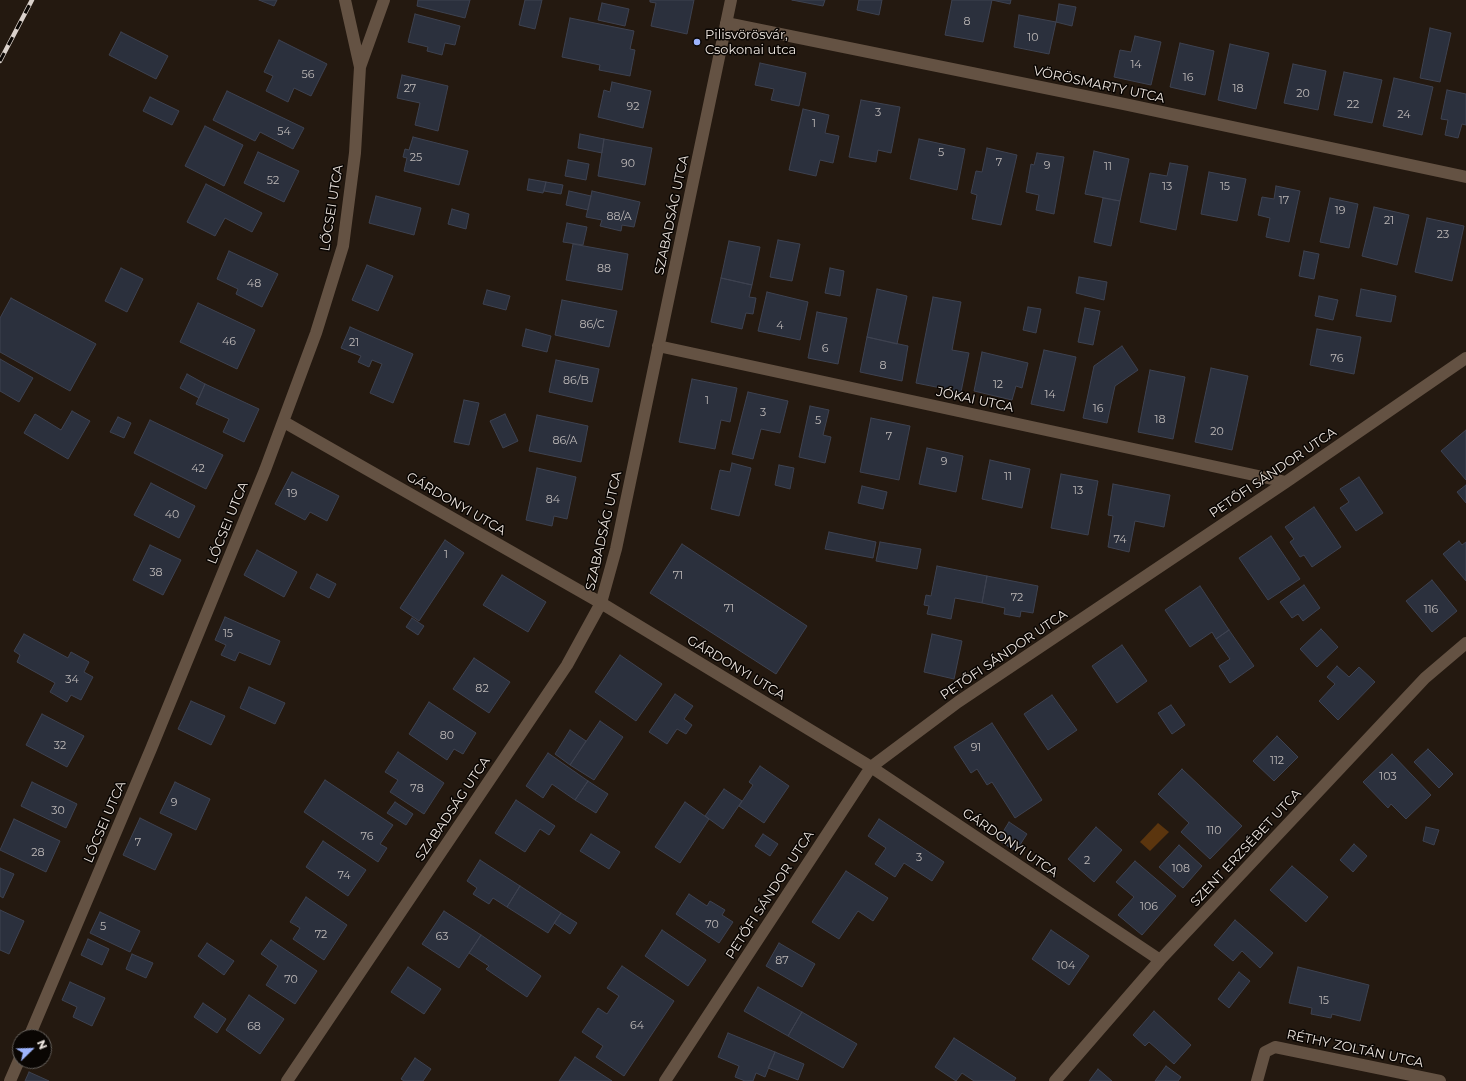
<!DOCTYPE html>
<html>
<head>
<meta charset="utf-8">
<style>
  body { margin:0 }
  #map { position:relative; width:1466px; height:1081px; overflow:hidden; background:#241910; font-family:Montserrat,sans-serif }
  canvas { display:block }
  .north { position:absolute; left:12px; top:1029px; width:40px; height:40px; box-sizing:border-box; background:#0a0603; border:1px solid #65605b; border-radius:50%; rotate:67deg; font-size:11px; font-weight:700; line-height:16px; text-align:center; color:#eee6e0 }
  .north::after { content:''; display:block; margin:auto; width:14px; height:18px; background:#9db4fd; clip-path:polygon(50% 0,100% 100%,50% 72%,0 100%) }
</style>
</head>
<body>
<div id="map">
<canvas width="1466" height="1081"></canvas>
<div class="north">N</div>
</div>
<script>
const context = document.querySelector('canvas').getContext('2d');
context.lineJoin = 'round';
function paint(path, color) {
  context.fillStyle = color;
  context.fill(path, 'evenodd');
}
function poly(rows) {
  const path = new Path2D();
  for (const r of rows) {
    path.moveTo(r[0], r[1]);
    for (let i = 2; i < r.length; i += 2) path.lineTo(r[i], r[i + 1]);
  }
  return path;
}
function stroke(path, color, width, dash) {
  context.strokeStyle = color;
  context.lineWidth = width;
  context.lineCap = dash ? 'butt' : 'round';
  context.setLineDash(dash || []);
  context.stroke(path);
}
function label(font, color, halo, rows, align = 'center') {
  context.font = font + ' Montserrat,sans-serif';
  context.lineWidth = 3;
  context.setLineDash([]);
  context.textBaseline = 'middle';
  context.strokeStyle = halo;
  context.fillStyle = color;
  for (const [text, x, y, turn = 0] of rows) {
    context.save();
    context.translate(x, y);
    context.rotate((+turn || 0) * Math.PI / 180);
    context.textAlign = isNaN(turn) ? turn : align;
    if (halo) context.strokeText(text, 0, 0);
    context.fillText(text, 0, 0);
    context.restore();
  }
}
paint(poly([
  [1158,823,1169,832,1150,851,1140,842]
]), '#5b350e');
const building = poly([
  [259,0,277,0,274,6,259,0],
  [418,0,470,0,465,18,417,6,418,0],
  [525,0,542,0,535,29,519,25,525,0],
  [650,0,694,0,687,34,651,26,656,3,650,2,650,0],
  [792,0,825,0,823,6,792,0],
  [859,0,882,0,879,15,857,10,859,0],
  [952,0,992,0,983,42,945,35,952,0],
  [992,0,1011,0,1010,4,992,0],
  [602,3,629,9,625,26,598,20,602,3],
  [1059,4,1076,7,1072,26,1056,22,1059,4],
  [415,14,460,26,455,45,445,43,442,55,427,51,428,47,408,42,415,14],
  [1019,15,1056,22,1049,54,1014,47,1019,15],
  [570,18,634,31,630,49,635,50,630,76,599,70,600,65,562,57,570,18],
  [1430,28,1451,33,1440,82,1420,78,1430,28],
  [121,32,168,56,156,79,109,55,121,32],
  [1135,36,1161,42,1151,85,1114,77,1120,50,1131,52,1135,36],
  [279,40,327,64,311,96,294,88,288,102,266,91,273,76,264,72,279,40],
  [1180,43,1214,51,1205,95,1170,87,1180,43],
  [1230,44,1269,53,1256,109,1218,100,1230,44],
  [760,63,806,73,799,106,771,100,774,89,755,85,760,63],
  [1293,64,1326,71,1318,110,1284,103,1293,64],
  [1344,72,1382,80,1372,123,1334,115,1344,72],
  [402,75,448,86,438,131,415,125,420,103,397,98,402,75],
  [1394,78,1433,87,1422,135,1383,126,1394,78],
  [612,82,651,91,643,128,598,117,604,90,610,92,612,82],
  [1447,90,1466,94,1466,125,1462,124,1458,138,1445,135,1448,120,1441,119,1447,90],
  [227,91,304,128,293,149,260,132,255,141,213,120,227,91],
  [150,97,179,111,172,125,143,111,150,97],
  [861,100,900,107,891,153,878,150,876,162,849,157,861,100],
  [803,109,829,115,825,133,839,136,833,163,820,160,816,176,789,170,803,109],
  [205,126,243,145,224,186,185,166,205,126],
  [580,134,604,139,602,153,578,148,580,134],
  [413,137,468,151,459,185,404,171,407,158,403,157,405,149,409,150,413,137],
  [604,139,652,148,645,185,598,176,604,139],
  [919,139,965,149,957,190,910,179,919,139],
  [987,148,1017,155,1001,225,972,219,977,195,971,193,976,171,982,172,987,148],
  [1094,151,1129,159,1120,201,1085,194,1094,151],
  [258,152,299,171,284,202,244,183,258,152],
  [1037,153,1064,157,1054,214,1036,210,1039,195,1026,192,1031,164,1034,165,1037,153],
  [568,160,589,164,586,180,565,176,568,160],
  [1170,163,1188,166,1176,230,1140,222,1150,173,1167,176,1170,163],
  [1209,172,1246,179,1237,221,1201,214,1209,172],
  [529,179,546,182,543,193,527,190,529,179],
  [546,182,563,185,561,194,544,191,546,182],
  [206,184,262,213,252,232,225,218,215,236,187,222,206,184],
  [1276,186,1300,191,1289,242,1266,237,1270,218,1258,215,1262,197,1274,199,1276,186],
  [569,191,591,196,588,210,566,205,569,191],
  [592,191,640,202,634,227,622,225,621,231,600,226,602,220,586,217,592,191],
  [376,196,421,208,414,235,369,223,376,196],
  [1103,198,1120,201,1111,246,1094,242,1103,198],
  [1330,198,1358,204,1349,248,1320,242,1330,198],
  [1374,207,1409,215,1397,265,1362,256,1374,207],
  [452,209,469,214,466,229,448,224,452,209],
  [1427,218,1464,226,1452,281,1415,272,1427,218],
  [567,223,587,227,583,245,563,242,567,223],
  [778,240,800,244,792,281,770,277,778,240],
  [729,241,760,247,752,285,721,278,729,241],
  [573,244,628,254,622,290,566,280,573,244],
  [229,251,278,274,262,307,236,294,238,289,217,279,229,251],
  [1304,251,1319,254,1314,279,1299,276,1304,251],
  [367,265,393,276,378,311,352,300,367,265],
  [121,268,143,279,127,312,105,301,121,268],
  [830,268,844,271,840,296,825,293,830,268],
  [1079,277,1107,282,1104,300,1076,293,1079,277],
  [721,278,752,285,749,297,756,298,753,314,746,313,742,329,711,322,721,278],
  [877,289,907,296,897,344,867,337,877,289],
  [1361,289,1396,296,1391,322,1356,316,1361,289],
  [487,290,510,296,506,310,483,304,487,290],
  [767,292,808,302,800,340,758,331,767,292],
  [1319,296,1338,300,1333,320,1315,316,1319,296],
  [933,297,961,302,952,350,969,353,961,392,916,383,933,297],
  [11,298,96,344,70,391,0,352,0,318,11,298],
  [562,300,617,311,609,347,555,335,562,300],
  [198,303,255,330,237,369,180,342,198,303],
  [1028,307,1041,309,1036,333,1023,330,1028,307],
  [1085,308,1100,311,1093,345,1078,342,1085,308],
  [817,312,847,318,838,364,808,358,817,312],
  [350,327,413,354,393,403,370,393,382,364,372,360,369,367,358,362,361,356,341,348,350,327],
  [526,329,551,336,547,352,522,346,526,329],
  [1317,329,1361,337,1354,374,1310,365,1317,329],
  [867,337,908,346,902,381,860,372,867,337],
  [1122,346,1138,370,1115,386,1107,423,1083,418,1094,366,1122,346],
  [1044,350,1076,357,1064,411,1031,404,1044,350],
  [982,352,1028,363,1022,388,1016,386,1012,400,974,391,982,352],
  [0,359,33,378,19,402,0,391,0,359],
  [556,360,599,369,592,402,549,392,556,360],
  [1211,368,1248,376,1232,450,1195,442,1211,368],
  [1150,370,1185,377,1173,439,1138,432,1150,370],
  [187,374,205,384,199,398,180,388,187,374],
  [692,379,737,388,730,422,721,420,715,449,679,442,692,379],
  [205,384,259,409,244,442,223,432,229,419,196,404,205,384],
  [748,392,788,401,780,433,761,429,753,459,732,454,748,392],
  [464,400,479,403,469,445,454,442,464,400],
  [810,406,829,410,823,435,831,437,825,463,799,457,810,406],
  [72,411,90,421,68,459,24,433,35,414,61,430,72,411],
  [505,414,518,441,503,448,490,421,505,414],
  [537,415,588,426,581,462,529,451,537,415],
  [118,417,131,423,124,438,110,432,118,417],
  [871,418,910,426,899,480,860,472,871,418],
  [150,420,223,455,206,489,134,453,150,420],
  [1466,430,1466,480,1441,451,1466,430],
  [927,448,963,456,956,492,919,484,927,448],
  [990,460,1030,469,1022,508,982,499,990,460],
  [732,463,751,468,739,516,711,509,720,470,730,472,732,463],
  [779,465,794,468,790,489,775,485,779,465],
  [537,468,576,477,567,519,554,516,552,526,526,520,537,468],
  [292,472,339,496,327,521,310,512,305,520,275,504,292,472],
  [1061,474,1098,481,1088,535,1051,528,1061,474],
  [1359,477,1383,513,1356,531,1340,508,1349,502,1340,489,1359,477],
  [151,483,195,506,179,538,134,515,151,483],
  [1113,484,1170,495,1164,527,1135,521,1129,552,1108,547,1113,516,1108,515,1113,484],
  [1466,485,1466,503,1457,492,1466,485],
  [862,486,887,492,883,509,858,503,862,486],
  [1314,507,1341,547,1312,567,1304,555,1300,557,1290,542,1294,539,1285,527,1314,507],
  [829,532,876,542,873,558,825,549,829,532],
  [1271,536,1300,579,1268,600,1239,558,1271,536],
  [445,540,464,553,419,621,400,608,445,540],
  [1459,541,1462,545,1466,542,1466,581,1443,554,1459,541],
  [880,542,921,549,917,569,876,561,880,542],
  [682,544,807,626,776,674,650,593,682,544],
  [150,545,181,560,163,595,133,580,150,545],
  [257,550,297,572,284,597,244,575,257,550],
  [937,566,987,576,982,603,955,598,951,619,927,614,929,606,924,605,926,595,931,596,937,566],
  [317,574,336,584,329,598,310,588,317,574],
  [502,575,546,602,528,632,483,605,502,575],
  [987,576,1038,586,1033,613,1021,611,1020,617,1004,614,1005,608,982,603,987,576],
  [1432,580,1457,611,1432,632,1406,601,1432,580],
  [1304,585,1320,608,1303,621,1298,614,1292,618,1280,602,1304,585],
  [1200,586,1229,630,1216,639,1212,632,1190,647,1165,610,1200,586],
  [225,617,280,641,270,665,239,652,235,661,221,655,226,645,215,640,225,617],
  [412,618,424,626,418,635,406,627,412,618],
  [1321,629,1338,647,1317,667,1300,649,1321,629],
  [1229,630,1254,666,1230,683,1219,666,1230,659,1216,639,1229,630],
  [24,634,68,658,71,652,89,662,84,672,93,677,81,700,71,695,67,702,50,692,55,683,17,662,20,655,14,651,24,634],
  [932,634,962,641,954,679,924,672,932,634],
  [1122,645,1147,681,1117,703,1092,666,1122,645],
  [620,655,662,684,636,721,595,692,620,655],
  [474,658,510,682,489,713,453,689,474,658],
  [1337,666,1349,677,1359,667,1375,682,1338,720,1319,701,1335,684,1327,677,1337,666],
  [249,687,285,703,275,724,240,708,249,687],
  [675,694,693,706,684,719,692,725,686,734,677,729,667,744,649,732,675,694],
  [1052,695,1077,730,1048,750,1024,714,1052,695],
  [191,701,225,716,211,745,178,729,191,701],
  [429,702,476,733,463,754,454,749,447,760,409,734,429,702],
  [1171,705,1185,725,1172,734,1158,713,1171,705],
  [42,714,84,736,67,767,26,745,42,714],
  [600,721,623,737,594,780,570,765,600,721],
  [992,723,1042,800,1015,818,992,782,987,785,977,769,971,773,954,747,992,723],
  [570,730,586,741,570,765,555,754,570,730],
  [1277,736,1298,757,1274,781,1253,761,1277,736],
  [1428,749,1453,774,1439,788,1414,762,1428,749],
  [398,752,444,783,424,814,390,792,398,780,385,772,398,752],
  [548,753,588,781,575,800,552,784,543,798,526,786,548,753],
  [1392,754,1431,795,1406,819,1391,804,1388,808,1363,782,1392,754],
  [760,766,789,786,764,823,739,806,753,785,749,782,760,766],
  [1182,769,1242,826,1210,859,1181,832,1189,823,1158,794,1182,769],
  [325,780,393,825,380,844,387,848,378,862,304,812,325,780],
  [588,781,608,794,596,813,575,800,588,781],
  [32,782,77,804,66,828,21,806,32,782],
  [175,782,210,799,196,830,160,813,175,782],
  [724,789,742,801,723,829,705,816,724,789],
  [516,800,555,826,549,835,540,829,525,852,495,833,516,800],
  [395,802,413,814,406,825,387,813,395,802],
  [685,802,709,819,680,863,655,847,685,802],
  [140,818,172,834,155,870,123,855,140,818],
  [14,819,60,841,46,872,0,850,14,819],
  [879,819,944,862,932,881,904,863,895,877,875,864,886,848,868,836,879,819],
  [1009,822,1027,834,1016,851,998,840,1009,822],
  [1096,827,1122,850,1094,882,1068,859,1096,827],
  [1426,827,1439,830,1434,845,1423,841,1426,827],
  [591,834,620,852,609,869,580,851,591,834],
  [763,834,778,844,770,856,755,846,763,834],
  [323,841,366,870,348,896,306,867,323,841],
  [1354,844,1367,856,1353,872,1340,860,1354,844],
  [1179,845,1202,866,1183,888,1159,867,1179,845],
  [480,860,520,886,507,907,493,898,489,904,473,894,477,888,467,881,480,860],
  [1135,861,1176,896,1142,935,1118,915,1134,897,1116,882,1135,861],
  [1292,866,1328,897,1306,922,1270,890,1292,866],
  [0,868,14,874,3,898,0,896,0,868],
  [846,871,888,898,873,921,858,911,839,939,812,922,846,871],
  [520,886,561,913,548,933,507,907,520,886],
  [689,894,707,906,710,901,725,910,722,915,733,922,719,943,676,914,689,894],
  [306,897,347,925,324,960,293,939,300,928,290,922,306,897],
  [0,910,24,921,9,954,0,950,0,910],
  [444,911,481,935,459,968,422,944,444,911],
  [100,912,140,931,130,952,90,933,100,912],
  [561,913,577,923,570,934,554,923,561,913],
  [1235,920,1273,953,1260,968,1242,951,1233,961,1214,945,1235,920],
  [662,930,706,960,688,986,645,956,662,930],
  [1051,930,1089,956,1069,985,1032,959,1051,930],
  [481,935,541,976,527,997,486,969,489,966,469,953,481,935],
  [88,939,109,949,102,965,81,955,88,939],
  [271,940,317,971,295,1004,266,985,278,966,261,954,271,940],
  [207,943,234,961,224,975,198,956,207,943],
  [779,943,815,964,802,987,766,966,779,943],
  [132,954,153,963,146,978,126,969,132,954],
  [622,966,674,1001,624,1076,596,1057,603,1046,582,1032,598,1008,607,1014,619,996,607,988,622,966],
  [408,967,441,989,424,1014,391,992,408,967],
  [1298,967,1369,985,1360,1021,1332,1014,1331,1018,1311,1014,1312,1008,1289,1003,1298,967],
  [1239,972,1250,981,1229,1008,1218,999,1239,972],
  [70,982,105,998,92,1026,73,1017,77,1007,62,1000,70,982],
  [758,987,802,1012,788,1036,744,1011,758,987],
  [249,995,284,1019,260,1054,226,1030,249,995],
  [203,1003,226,1019,217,1033,194,1017,203,1003],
  [1154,1011,1191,1045,1174,1064,1149,1042,1145,1046,1133,1035,1154,1011],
  [802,1012,857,1044,843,1068,788,1036,802,1012],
  [728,1033,775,1052,765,1077,756,1073,753,1081,745,1081,735,1077,739,1066,718,1057,728,1033],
  [954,1038,1016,1078,1014,1081,974,1081,962,1073,956,1081,935,1067,954,1038],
  [775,1052,804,1064,798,1080,768,1068,775,1052],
  [575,1057,612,1081,559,1081,575,1057],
  [415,1058,431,1069,423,1081,404,1081,401,1079,415,1058],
  [1166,1066,1181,1077,1178,1081,1155,1081,1166,1066],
  [1098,1069,1112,1081,1089,1081,1098,1069],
  [29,1072,49,1081,25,1081,29,1072]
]);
paint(building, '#2b303d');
stroke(building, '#3e4250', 1);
stroke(poly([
  [345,0,360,67],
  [726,23,1124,104,1466,177],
  [658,346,1286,482],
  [284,422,601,603,871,767,1160,960],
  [29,1037,151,749,265,470,316,333,343,246,355,153,360,67,384,0],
  [10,1081,20,1058],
  [287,1081,567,665,601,603,616,549,731,0],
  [665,1081,871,767,958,702,1286,482,1466,358],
  [1055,1081,1160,960,1425,678,1466,643],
  [1257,1081,1265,1052,1275,1047,1440,1081]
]), '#645243', 12);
const rail = poly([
  [0,61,32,0]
]);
stroke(rail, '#dad1cb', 4.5);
stroke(rail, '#0a0603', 3, [9]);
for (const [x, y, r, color] of [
  [697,42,4,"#9db4fd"]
]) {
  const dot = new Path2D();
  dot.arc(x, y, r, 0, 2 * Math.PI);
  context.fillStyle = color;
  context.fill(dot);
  stroke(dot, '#0a0603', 1.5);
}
label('11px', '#bdb8b7', null, [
  ["8",967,22],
  ["10",1033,38],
  ["14",1136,65],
  ["56",308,75],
  ["16",1188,78],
  ["27",410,89],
  ["18",1238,89],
  ["20",1303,94],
  ["22",1353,105],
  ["92",633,107],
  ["3",878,113],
  ["24",1404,115],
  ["1",814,124],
  ["54",284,132],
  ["5",941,153],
  ["25",416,158],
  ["7",999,163],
  ["90",628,164],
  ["9",1047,166],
  ["11",1108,167],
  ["52",273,181],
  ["13",1167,187],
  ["15",1225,187],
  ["17",1284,201],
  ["19",1340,211],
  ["88/A",619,217],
  ["21",1389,221],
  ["23",1443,235],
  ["88",604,269],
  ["48",254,284],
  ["86/C",592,325],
  ["4",780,326],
  ["46",229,342],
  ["21",354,343],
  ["6",825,349],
  ["76",1337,359],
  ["8",883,366],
  ["86/B",576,381],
  ["12",998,385],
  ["14",1050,395],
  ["1",707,401],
  ["16",1098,409],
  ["3",763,413],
  ["18",1160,420],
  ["5",818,421],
  ["20",1217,432],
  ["7",889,437],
  ["86/A",565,441],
  ["9",944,462],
  ["42",198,469],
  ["11",1008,477],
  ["13",1078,491],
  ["19",292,494],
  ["84",553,500],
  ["40",172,515],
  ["74",1120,540],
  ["1",446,555],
  ["38",156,573],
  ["71",678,576],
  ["72",1017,598],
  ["71",729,609],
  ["116",1431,610],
  ["15",228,634],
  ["34",72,680],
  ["82",482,689],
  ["80",447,736],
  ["32",60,746],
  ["91",976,748],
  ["112",1277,761],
  ["103",1388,777],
  ["78",417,789],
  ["9",174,803],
  ["30",58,811],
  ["110",1214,831],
  ["76",367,837],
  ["7",138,843],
  ["28",38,853],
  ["3",919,858],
  ["2",1087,861],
  ["108",1181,869],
  ["74",344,876],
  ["106",1149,907],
  ["70",712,925],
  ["5",103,927],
  ["72",321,935],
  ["63",442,937],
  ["87",782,961],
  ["104",1066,966],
  ["70",291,980],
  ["15",1324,1001],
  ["64",637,1026],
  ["68",254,1027]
]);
label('13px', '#eee6e0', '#0a0603', [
  ["Pilisvörösvár,",705,35],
  ["Csokonai utca",705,50]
], 'left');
label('13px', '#eee6e0', '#0a0603', [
  ["VÖRÖSMARTY UTCA",1099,85,12],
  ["LŐCSEI UTCA",332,208,-81],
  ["SZABADSÁG UTCA",672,215,-78],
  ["JÓKAI UTCA",975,400,12],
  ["PETŐFI SÁNDOR UTCA",1273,473,-34],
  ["GÁRDONYI UTCA",456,504,30],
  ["LŐCSEI UTCA",228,523,-68],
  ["SZABADSÁG UTCA",604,531,-77],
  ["PETŐFI SÁNDOR UTCA",1004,655,-34],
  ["GÁRDONYI UTCA",736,668,31],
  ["SZABADSÁG UTCA",453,809,-56],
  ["LŐCSEI UTCA",105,822,-67],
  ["GÁRDONYI UTCA",1010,843,34],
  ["SZENT ERZSÉBET UTCA",1246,848,-47],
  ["PETŐFI SÁNDOR UTCA",770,895,-57],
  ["RÉTHY ZOLTÁN UTCA",1355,1049,12]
]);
</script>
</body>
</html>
